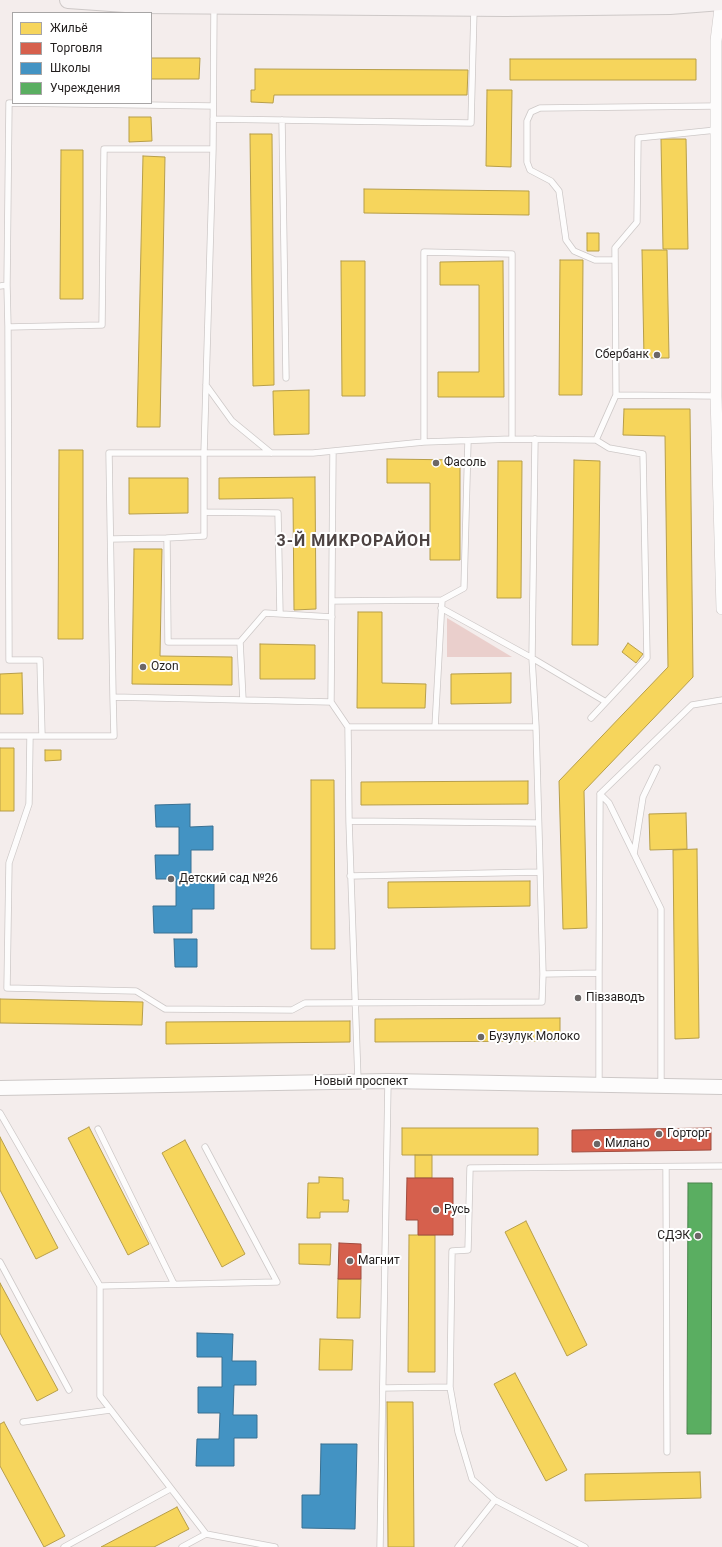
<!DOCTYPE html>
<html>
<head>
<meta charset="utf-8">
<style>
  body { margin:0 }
  #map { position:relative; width:722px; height:1547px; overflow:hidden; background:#f4edec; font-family:Roboto,sans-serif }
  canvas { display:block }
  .legend { position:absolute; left:12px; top:12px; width:140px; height:92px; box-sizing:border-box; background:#fff; border:1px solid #a7a5a5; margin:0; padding:5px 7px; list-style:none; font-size:12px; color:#231f1e }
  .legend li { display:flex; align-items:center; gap:8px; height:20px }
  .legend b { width:20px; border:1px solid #a7a5a5 }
</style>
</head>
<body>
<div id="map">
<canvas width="722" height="1547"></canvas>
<ul class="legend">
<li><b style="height:11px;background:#f6d55c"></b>Жильё</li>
<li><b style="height:11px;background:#d6604d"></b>Торговля</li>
<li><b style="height:11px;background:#4393c3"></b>Школы</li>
<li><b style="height:11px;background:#5aae61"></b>Учреждения</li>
</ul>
</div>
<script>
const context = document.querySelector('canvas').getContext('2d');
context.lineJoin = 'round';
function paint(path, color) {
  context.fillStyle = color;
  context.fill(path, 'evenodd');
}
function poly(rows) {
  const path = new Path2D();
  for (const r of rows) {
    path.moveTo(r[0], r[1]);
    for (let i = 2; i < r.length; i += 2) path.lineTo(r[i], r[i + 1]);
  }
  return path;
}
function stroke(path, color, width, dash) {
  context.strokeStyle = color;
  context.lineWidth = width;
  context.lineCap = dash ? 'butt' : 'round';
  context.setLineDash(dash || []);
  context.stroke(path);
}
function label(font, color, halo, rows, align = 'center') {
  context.font = font + ' Roboto,sans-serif';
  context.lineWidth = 4;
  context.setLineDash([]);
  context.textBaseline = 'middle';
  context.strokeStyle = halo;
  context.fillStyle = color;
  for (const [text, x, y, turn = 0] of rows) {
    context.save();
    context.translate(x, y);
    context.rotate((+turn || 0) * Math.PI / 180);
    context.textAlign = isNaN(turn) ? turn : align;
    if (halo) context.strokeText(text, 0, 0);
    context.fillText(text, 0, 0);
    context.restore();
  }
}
paint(poly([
  [447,618,512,657,447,657]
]), '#eacfcc');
const homes = poly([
  [151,58,200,58,199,79,151,79,151,58],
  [510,59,696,59,696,80,510,80,510,59],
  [255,69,468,70,467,95,274,95,273,103,251,102,251,90,255,90,255,69],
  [487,90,512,90,511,167,486,166,487,90],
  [129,117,151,117,152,141,129,142,129,117],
  [250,134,272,134,274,385,253,386,250,134],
  [661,139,686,139,688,249,663,249,661,139],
  [61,150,83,150,83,299,60,299,61,150],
  [143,156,165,157,160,427,137,427,143,156],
  [364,189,529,191,529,215,364,213,364,189],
  [587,233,599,233,599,251,587,251,587,233],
  [642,250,667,250,669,358,644,358,642,250],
  [560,260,583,260,582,395,559,395,560,260],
  [341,261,365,261,365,396,342,396,341,261],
  [503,261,504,397,438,397,438,372,479,372,479,285,440,285,440,262,503,261],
  [309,390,309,434,274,435,273,391,309,390],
  [624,409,690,409,693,677,584,791,587,928,563,929,559,781,668,667,665,436,623,435,624,409],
  [59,450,83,450,83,639,58,639,59,450],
  [387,459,460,460,460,560,430,560,430,483,387,483,387,459],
  [574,460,600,461,598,645,572,645,574,460],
  [498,461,522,461,521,598,497,598,498,461],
  [315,477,316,609,294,610,293,498,219,499,219,478,315,477],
  [129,478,188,478,188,513,129,514,129,478],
  [134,549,162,549,160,656,232,657,232,685,132,684,134,549],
  [358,612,382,612,382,683,426,684,425,708,357,708,358,612],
  [628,643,643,654,636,663,622,652,628,643],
  [260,644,315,645,315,679,260,679,260,644],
  [22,673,23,714,0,714,0,674,22,673],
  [511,673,511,703,451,704,451,674,511,673],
  [0,748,14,748,14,811,0,811,0,748],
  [45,750,61,750,61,760,45,761,45,750],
  [311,780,334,780,335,949,311,949,311,780],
  [528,781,528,804,361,805,361,782,528,781],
  [686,813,687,849,650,850,649,814,686,813],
  [697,849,699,1038,675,1039,673,850,697,849],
  [530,881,530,906,388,908,388,882,530,881],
  [0,999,143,1002,142,1025,0,1023,0,999],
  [560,1018,560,1041,375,1042,375,1019,560,1018],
  [350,1021,350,1042,166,1044,166,1022,350,1021],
  [89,1127,149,1244,128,1255,68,1138,89,1127],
  [402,1128,538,1128,538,1155,402,1155,402,1128],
  [0,1137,58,1248,36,1259,0,1190,0,1137],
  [185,1140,245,1254,222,1267,162,1153,185,1140],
  [415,1155,432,1155,432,1178,415,1178,415,1155],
  [319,1177,343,1178,343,1200,349,1200,348,1212,320,1212,320,1218,307,1218,308,1183,319,1183,319,1177],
  [526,1221,587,1345,567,1356,505,1232,526,1221],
  [409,1235,435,1235,435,1372,408,1372,409,1235],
  [299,1244,331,1244,330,1265,299,1264,299,1244],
  [338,1279,361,1279,360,1318,337,1318,338,1279],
  [0,1283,58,1390,37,1401,0,1333,0,1283],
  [320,1339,353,1340,352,1370,319,1370,320,1339],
  [515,1373,567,1470,546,1481,494,1384,515,1373],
  [387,1402,413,1402,414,1547,388,1547,387,1402],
  [4,1422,65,1536,44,1547,0,1466,0,1424,4,1422],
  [700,1472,701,1498,585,1501,585,1474,700,1472],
  [177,1507,189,1529,154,1547,101,1547,177,1507]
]);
paint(homes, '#f6d55c');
stroke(homes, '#b79e49', 1);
const shops = poly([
  [711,1128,711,1150,572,1152,572,1130,711,1128],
  [407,1178,453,1178,453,1235,418,1235,418,1220,406,1220,407,1178],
  [339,1243,361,1244,361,1279,338,1279,339,1243]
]);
paint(shops, '#d6604d');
stroke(shops, '#a04c3f', 1);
const schools = poly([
  [190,804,190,827,213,826,213,850,191,850,191,882,214,882,214,909,192,909,192,933,154,933,153,906,176,906,176,879,156,879,155,855,179,855,179,827,156,827,155,805,190,804],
  [174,939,197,939,197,967,175,967,174,939],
  [197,1333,233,1334,232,1361,256,1361,256,1385,234,1385,233,1415,257,1415,257,1438,234,1438,234,1466,196,1466,197,1439,219,1439,220,1413,198,1413,198,1387,222,1387,222,1357,197,1357,197,1333],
  [321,1444,357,1444,355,1529,302,1528,302,1495,320,1495,321,1444]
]);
paint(schools, '#4393c3');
stroke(schools, '#397092', 1);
const public = poly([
  [688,1183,712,1183,711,1434,687,1434,688,1183]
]);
paint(public, '#5aae61');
stroke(public, '#4a834d', 1);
const service = poly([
  [214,7,213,149,204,453,313,453,424,442,512,439,596,440,616,395,716,396],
  [213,119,471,123,474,9],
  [282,120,286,378],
  [615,260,595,260,574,251,566,240,559,191,551,181,530,170,527,162,527,121,531,112,540,108,716,106],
  [7,285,9,103,213,106],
  [0,286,7,285,8,327,102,325,104,149,213,149],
  [8,327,9,660,40,660,42,736],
  [206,385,232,421,271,453],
  [616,395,615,248,637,222,638,138,716,130],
  [535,439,532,658,606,702],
  [424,442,424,252,512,254,512,439],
  [204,512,278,513,280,614],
  [111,539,167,538],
  [442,600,464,588,468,441],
  [332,601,442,600,435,727],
  [441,608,532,658,536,727],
  [113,697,109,453,204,453,204,536,167,538,168,642,240,642],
  [243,700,240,642,265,613,332,617],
  [331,702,333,451],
  [591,718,647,658,643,454,609,448,596,440],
  [348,727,349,821,358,1081],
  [0,736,114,736,113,697,331,702,348,727,536,727,543,974,599,973,599,1084],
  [30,736,29,804,9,863,7,988,136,991,165,1009,292,1010,305,1003,542,1002,543,974],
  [600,794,692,705,722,700],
  [349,821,538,823],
  [634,854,643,797,657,768],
  [350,876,540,872],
  [599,973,600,794,609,803,661,909,661,1085],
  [0,1113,100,1286,277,1282,205,1147],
  [98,1129,174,1284],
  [666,1167,667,1452],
  [0,1262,69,1390],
  [100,1286,100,1396,206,1534],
  [383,1388,450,1387],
  [23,1422,110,1410],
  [64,1547,170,1489],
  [182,1547,206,1534,275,1547],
  [380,1547,388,1082],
  [458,1547,495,1500],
  [585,1547,495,1500,472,1479,458,1432,450,1387,452,1251,468,1250,470,1168,722,1166]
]);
const minor = poly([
  [721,0,716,41,716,396,722,609]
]);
const tertiary = poly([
  [0,1088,388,1081,722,1087]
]);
const secondary = poly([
  [68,0,140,5,506,8,670,6,722,2]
]);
stroke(service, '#cdc8c7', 7);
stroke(minor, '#cdc8c7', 12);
stroke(tertiary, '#cdc8c7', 16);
stroke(secondary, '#cdc8c7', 18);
stroke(service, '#fdfcfc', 5.5);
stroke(minor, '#fdfcfc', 11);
stroke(tertiary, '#fdfcfc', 14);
stroke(secondary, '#f6f1f1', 16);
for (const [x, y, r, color] of [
  [657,355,4,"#6c6766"],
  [436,463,4,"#6c6766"],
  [143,667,4,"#6c6766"],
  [171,879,4,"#6c6766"],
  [578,998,4,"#6c6766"],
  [481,1037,4,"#6c6766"],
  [659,1134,4,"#6c6766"],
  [597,1144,4,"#6c6766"],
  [436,1210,4,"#6c6766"],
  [698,1236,4,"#6c6766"],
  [350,1261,4,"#6c6766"]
]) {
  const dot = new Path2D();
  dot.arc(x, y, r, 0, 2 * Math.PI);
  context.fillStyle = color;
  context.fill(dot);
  stroke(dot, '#fff', 1.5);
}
label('12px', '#231f1e', '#fff', [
  ["Сбербанк",649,355,"right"],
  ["Фасоль",444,463],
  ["Ozon",151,667],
  ["Детский сад №26",179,879],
  ["Півзаводъ",586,998],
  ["Бузулук Молоко",489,1037],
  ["Горторг",667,1134],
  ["Милано",605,1144],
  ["Русь",444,1210],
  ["СДЭК",690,1236,"right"],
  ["Магнит",358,1261]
], 'left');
label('12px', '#231f1e', '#fff', [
  ["Новый проспект",361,1082]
]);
context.letterSpacing = '1px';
label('bold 16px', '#4d4342', '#fff', [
  ["3-Й МИКРОРАЙОН",354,542]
]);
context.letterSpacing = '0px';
</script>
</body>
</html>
